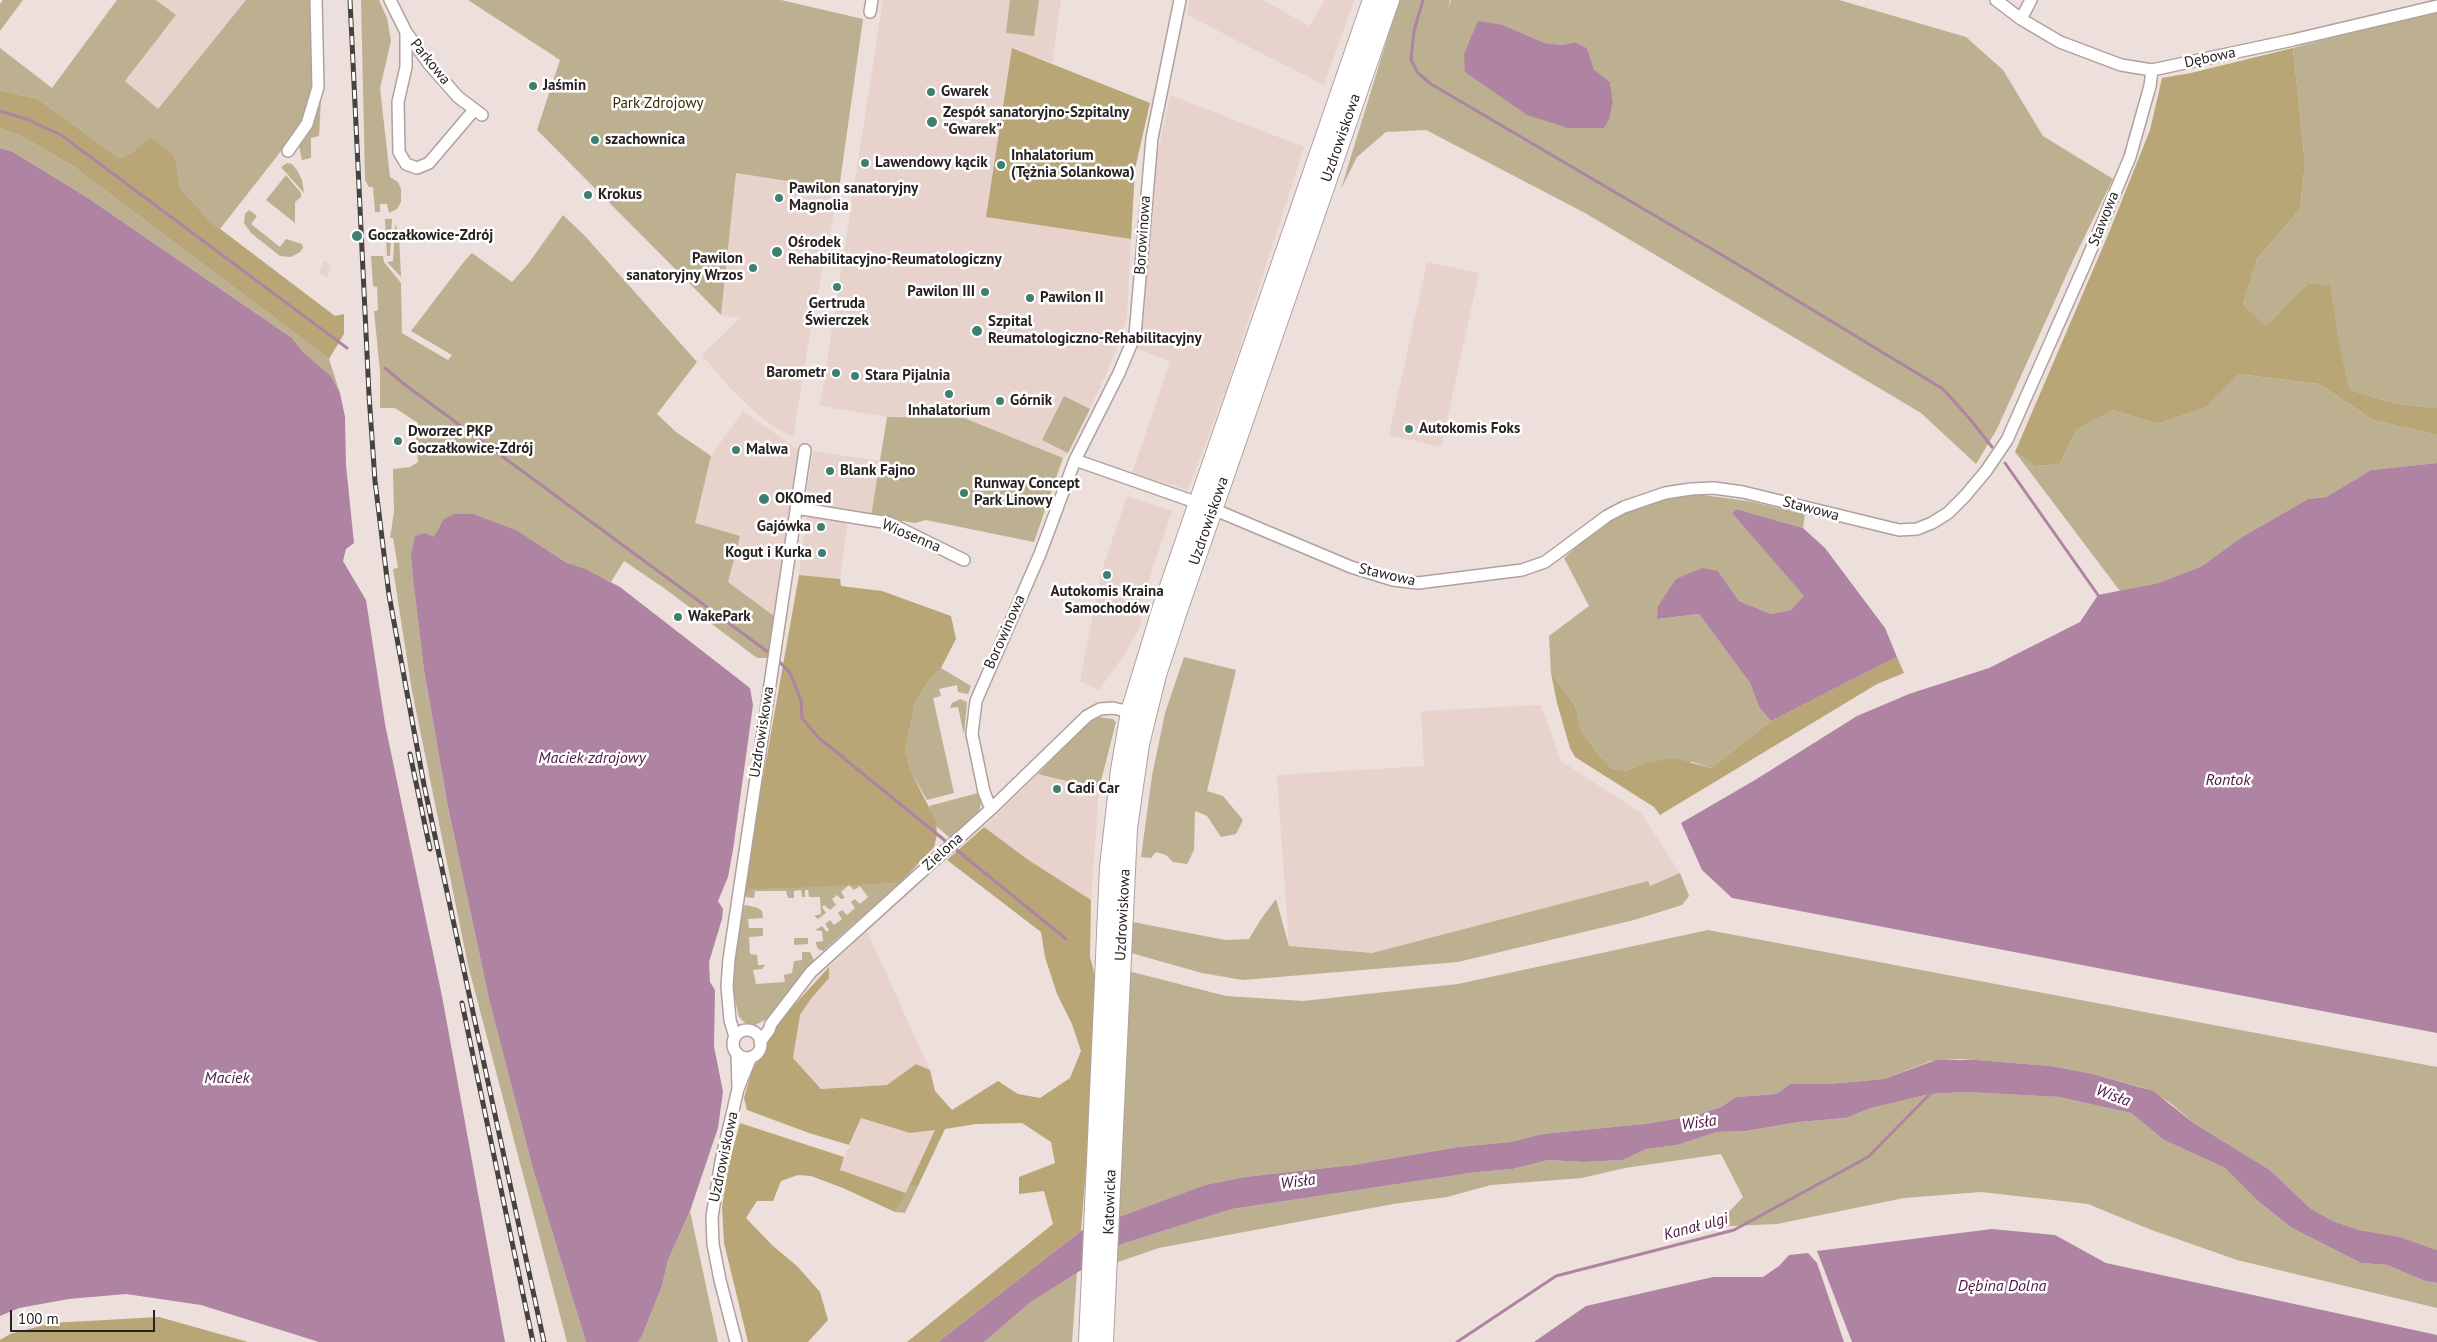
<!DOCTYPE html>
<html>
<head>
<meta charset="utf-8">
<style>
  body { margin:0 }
  #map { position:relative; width:2437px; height:1342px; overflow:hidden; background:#eddfdb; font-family:"PT Sans",sans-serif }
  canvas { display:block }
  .scale { position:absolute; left:10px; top:1310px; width:145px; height:22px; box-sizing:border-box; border:2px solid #282322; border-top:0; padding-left:6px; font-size:15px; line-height:18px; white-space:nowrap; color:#282322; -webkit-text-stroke:4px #fff; paint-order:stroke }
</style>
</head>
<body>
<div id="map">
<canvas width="2437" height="1342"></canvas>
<div class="scale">100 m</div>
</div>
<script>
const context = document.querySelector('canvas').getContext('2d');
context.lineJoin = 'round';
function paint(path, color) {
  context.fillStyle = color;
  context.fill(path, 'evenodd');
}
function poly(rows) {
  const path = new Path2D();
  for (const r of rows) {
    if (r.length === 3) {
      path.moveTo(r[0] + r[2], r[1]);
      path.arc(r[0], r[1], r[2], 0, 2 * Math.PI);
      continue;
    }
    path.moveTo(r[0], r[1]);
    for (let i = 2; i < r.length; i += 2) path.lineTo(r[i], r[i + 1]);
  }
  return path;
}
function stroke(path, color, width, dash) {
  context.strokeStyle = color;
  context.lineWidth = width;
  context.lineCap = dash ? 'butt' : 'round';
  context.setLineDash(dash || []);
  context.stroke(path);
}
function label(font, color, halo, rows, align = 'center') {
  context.font = font + ' "PT Sans",sans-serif';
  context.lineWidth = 5;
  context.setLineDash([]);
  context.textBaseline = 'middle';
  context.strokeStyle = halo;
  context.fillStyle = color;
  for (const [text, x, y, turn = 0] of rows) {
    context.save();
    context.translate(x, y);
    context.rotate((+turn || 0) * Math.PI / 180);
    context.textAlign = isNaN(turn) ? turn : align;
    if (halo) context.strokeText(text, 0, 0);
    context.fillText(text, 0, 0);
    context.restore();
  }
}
paint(poly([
  [156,0,246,0,158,110,125,81,176,15],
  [883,0,1061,0,1052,63,1013,48,986,217,1131,239,1127,318,1119,343,1106,375,1068,453,1063,458,964,418,887,417,820,406],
  [1189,0,1263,0,1309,26,1325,0,1354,0,1324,85,1187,15],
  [1170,95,1304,147,1228,384,1188,490,1132,473,1170,362,1136,348,1144,318,1153,175],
  [736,173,839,189,811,327,793,437,771,425,755,412,729,387,702,355,740,318,721,315],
  [324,260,331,266,327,277,319,274],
  [1427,262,1479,273,1441,447,1389,435],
  [743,411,801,452,778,619,728,582,695,523,711,456],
  [813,451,880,461,871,516,805,506],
  [1127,496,1172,511,1138,612,1142,620,1140,626,1127,651,1099,690,1080,681,1101,573],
  [807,513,848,520,840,579,799,575],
  [1541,705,1561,761,1641,813,1680,873,1650,886,1648,881,1372,953,1289,946,1277,775,1424,766,1421,711],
  [1038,774,1099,789,1091,900,1027,859,984,827],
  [867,931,930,1070,916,1064,887,1085,821,1089,793,1058,800,1015,810,1000,829,978,829,967],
  [861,1118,910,1133,935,1130,906,1193,839,1170]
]), '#e8d2cc');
paint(poly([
  [3,0,23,0,0,31,0,4],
  [117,0,156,0,176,15,125,81,158,109,246,0,310,0,313,84,302,119,285,146,220,229,211,222,180,188,175,156,151,139,131,153,119,158,38,99,0,90,0,48,52,88],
  [361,0,379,0,387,18,391,41,380,88,390,177,398,182,401,189,401,202,397,209,389,213,387,204,380,204,380,212,375,212,373,187,369,187,365,180],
  [468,0,781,0,863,19,839,189,736,173,721,315,537,130,560,60],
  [1010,0,1039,0,1034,36,1006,33],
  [1399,0,1450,0,1448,9,1451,0,1839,0,1966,37,2003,70,2043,136,2113,179,2075,256,1997,429,1976,464,1921,413,1585,213,1426,130,1386,132,1357,157,1341,189],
  [1503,25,1545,43,1562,45,1575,42,1587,48,1594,71,1610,82,1613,102,1610,117],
  [2437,10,2437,408,2397,404,2350,390,2339,344,2307,284,2266,326,2243,304,2257,259,2300,209,2305,163,2293,48],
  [322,80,319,136,311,138,311,158,302,160,299,145],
  [0,128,21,136,73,166,329,359,340,393,331,376,303,352,292,338,88,198,13,152,0,148],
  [287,163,292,164,297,170,302,180,304,193,281,167],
  [286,175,301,193,301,197,295,202,295,223,266,200],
  [249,210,257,216,251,224,280,247,286,239,302,244,303,248,300,252,291,257,280,256,251,233,244,223,245,214],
  [563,215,585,236,697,362,657,414,676,432,711,456,695,523,740,536,728,582,778,619,774,643,768,658,757,658,664,588,624,561,611,582,567,563,518,531,434,537,411,556,424,670,448,807,489,999,533,1169,586,1342,567,1342,468,965,412,691,393,569,398,568,393,538,390,538,394,512,393,469,410,467,418,462,416,434,418,423,395,408,380,408,380,372,374,311,377,311,378,308,377,287,373,286,371,256,383,256,384,262,401,283,402,333,448,360,452,355,411,331,466,259,472,253,512,282,528,264],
  [385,219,392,219,390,256,387,256],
  [395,224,399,234,401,277,387,262,393,261],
  [2239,374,2319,384,2373,420,2437,435,2437,463,2371,470,2326,497,2308,499,2242,537,2202,566,2159,583,2120,591,2015,452,2035,466,2060,464,2076,430,2113,410,2157,424,2207,407],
  [1064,396,1090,409,1068,453,1042,440],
  [887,417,964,418,1063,458,1034,542,926,520,915,523,871,516],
  [1695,494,1748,501,1805,514,1803,528,1736,509,1732,513,1805,596,1791,610,1771,614,1739,601,1718,571,1658,619,1699,614,1750,683,1759,707,1771,721,1711,768,1693,762,1642,764,1626,771,1611,768,1598,754,1581,731,1575,705,1551,673,1549,636,1589,606,1564,558,1588,537,1614,519,1641,505,1671,497],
  [1184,657,1236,670,1207,791,1223,796,1243,820,1236,834,1221,837,1207,816,1195,811,1194,850,1187,864,1173,862,1166,855,1156,852,1151,858,1141,857,1152,776,1165,713],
  [941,668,971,686,968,694,958,692,957,685,939,689,941,696,933,698,954,793,927,800,912,774,905,751,915,704,926,684],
  [960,699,967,702,964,735,958,707,950,708,952,703],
  [1098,717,1113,719,1116,722,1099,789,1038,774,1086,723],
  [978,793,981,804,979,811,950,838,936,826,929,806],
  [1680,873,1689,896,1682,905,1634,920,1458,962,1243,980,1202,973,1131,953,1133,922,1225,940,1249,939,1261,919,1276,899,1289,946,1372,953,1648,881,1650,886],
  [900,883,823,951,818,949,816,944,816,942,823,941,822,931,815,930,822,926,827,932,829,930,825,924,830,920,834,925,842,919,838,913,842,910,847,915,855,908,851,902,855,899,860,904,868,897,860,886,854,890,849,885,841,892,845,898,841,899,837,895,832,899,836,905,830,910,824,905,822,907,826,913,818,919,814,916,821,914,820,897,809,897,808,890,805,890,805,897,802,897,801,890,794,891,794,898,788,898,786,891,755,891,754,898,746,897,743,890,834,885],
  [746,905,758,908,762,911,763,918,748,919,749,928,763,928,763,936,749,937,750,954,757,955,758,965,765,965,762,969,753,970,756,984,785,982,784,975,792,973,794,961,802,960,802,952,810,952,814,960,769,1018,755,1025,745,1023,739,1017,733,992,733,971,742,907],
  [1708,930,2437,1067,2437,1250,2400,1237,2359,1230,2333,1221,2311,1209,2270,1170,2195,1124,2169,1102,2144,1088,2093,1074,2051,1066,1960,1059,1931,1061,1884,1079,1828,1084,1790,1084,1776,1094,1736,1097,1721,1107,1693,1116,1644,1124,1542,1134,1510,1142,1458,1147,1353,1165,1244,1177,1205,1185,1116,1218,1128,971,1226,996,1303,1001,1458,984],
  [808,938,808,944,794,945,794,938],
  [1966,1092,2059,1097,2131,1113,2164,1140,2225,1168,2259,1202,2292,1228,2361,1263,2387,1265,2425,1281,2437,1283,2437,1308,2237,1260,2149,1229,2088,1204,1981,1192,1904,1198,1777,1224,1709,1227,1724,1217,1743,1197,1721,1154,1625,1168,1582,1178,1491,1185,1447,1197,1393,1204,1159,1248,1112,1264,1113,1250,1122,1244,1232,1209,1477,1172,1513,1169,1548,1160,1583,1162,1623,1160,1646,1149,1677,1145,1717,1132,1748,1131,1799,1122,1846,1118,1871,1108,1930,1094],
  [909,1186,918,1186,905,1213,895,1212],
  [690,1211,718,1342,638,1342,642,1336,662,1286,668,1260],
  [1077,1272,1072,1342,984,1342,1031,1302]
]), '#bcb090');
paint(poly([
  [1012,48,1150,103,1135,169,1131,239,986,217],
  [2293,48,2305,163,2300,209,2257,259,2243,304,2266,326,2307,284,2330,285,2339,343,2350,390,2397,404,2437,408,2437,435,2373,420,2319,384,2239,374,2207,407,2157,424,2113,410,2076,430,2060,464,2035,466,2015,452,2108,235,2150,130,2162,78,2191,73],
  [0,90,38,99,119,158,131,153,151,138,175,156,180,188,211,222,335,316,344,314,344,334,329,359,73,166,21,136,0,128],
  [799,575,840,579,841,586,882,591,951,616,956,639,941,668,926,684,915,704,905,751,912,774,936,821,937,835,934,847,900,883,743,890],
  [1897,657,1904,673,1877,684,1660,815,1654,807,1575,757,1570,748,1557,703,1551,673,1575,705,1581,731,1598,754,1611,768,1626,771,1642,764,1674,758,1711,768,1771,721],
  [984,827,1027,859,1091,900,1090,957,1097,983,1094,1067,1081,1231,938,1342,907,1342,1053,1224,1044,1191,1019,1194,1019,1177,1055,1163,1051,1142,1022,1123,976,1124,945,1129,918,1186,909,1186,935,1130,910,1133,861,1118,849,1145,809,1133,747,1110,744,1098,753,1067,763,1056,767,1044,766,1036,829,967,829,978,810,1000,800,1015,793,1058,821,1089,887,1085,916,1064,930,1070,935,1091,952,1110,998,1081,1018,1094,1040,1098,1070,1078,1081,1051,1072,1024,1057,994,1045,957,1041,932,947,860],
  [740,1123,844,1157,840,1170,906,1193,895,1212,843,1188,811,1176,798,1175,781,1181,773,1201,757,1201,746,1218,773,1246,797,1266,820,1292,828,1320,808,1342,748,1342,724,1243,722,1207,729,1163],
  [159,1317,248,1342,0,1342,0,1340,10,1334,52,1323]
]), '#b8a677');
paint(poly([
  [1478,21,1503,25,1545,43,1562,45,1575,42,1587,48,1594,70,1610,82,1613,102,1610,117,1604,128,1568,128,1527,115,1465,72,1464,54],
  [0,148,13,152,88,198,292,338,303,352,331,376,340,393,345,417,346,465,354,543,346,549,343,561,366,600,385,724,442,996,505,1342,319,1342,201,1305,126,1294,69,1299,19,1308,0,1316],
  [2437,463,2437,1033,1732,898,1702,870,1681,823,1755,780,1857,716,1909,694,1989,668,2080,622,2098,595,2159,583,2202,566,2242,537,2308,499,2326,497,2371,470],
  [1736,509,1803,528,1825,548,1885,628,1897,657,1771,721,1759,707,1750,683,1699,614,1657,619,1658,606,1676,579,1702,568,1718,571,1739,601,1771,614,1791,610,1804,596,1732,513],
  [454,514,473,514,518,531,567,563,585,569,620,587,750,688,753,705,733,850,728,877,718,901,723,909,722,919,709,962,710,982,715,990,714,1046,723,1092,718,1128,690,1211,668,1260,662,1286,642,1336,638,1342,586,1342,533,1169,489,999,448,807,424,670,413,577,411,556,415,536,425,533,434,537,444,519],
  [1936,1060,1976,1060,2051,1066,2093,1074,2153,1091,2195,1124,2270,1170,2311,1209,2333,1221,2359,1230,2400,1237,2437,1250,2437,1283,2425,1281,2387,1265,2361,1263,2292,1228,2259,1202,2225,1168,2164,1140,2131,1113,2059,1097,1966,1092,1930,1094,1871,1108,1846,1118,1799,1122,1747,1131,1717,1132,1677,1145,1646,1149,1623,1160,1583,1162,1548,1160,1513,1169,1477,1172,1232,1209,1122,1244,1031,1302,984,1342,938,1342,1081,1231,1205,1185,1244,1177,1353,1165,1458,1147,1510,1142,1542,1134,1644,1124,1693,1116,1721,1107,1736,1097,1776,1094,1790,1084,1828,1084,1884,1079],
  [1992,1229,2055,1235,2106,1263,2437,1335,2437,1342,1852,1342,1817,1251],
  [1808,1253,1817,1263,1844,1342,1534,1342,1586,1306,1713,1277,1763,1277,1779,1266,1789,1255]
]), '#af84a3');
stroke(poly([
  [1423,0,1414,31,1411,60,1418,73,1431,84,1727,258,1943,389,1970,419,1992,447],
  [0,111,26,119,61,135,347,348],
  [385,368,404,384,772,655],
  [2005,463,2098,595],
  [777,659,790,673,801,700,802,718,819,738,948,843],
  [953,847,1066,939],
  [1457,1342,1556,1276,1734,1230,1868,1157,1932,1092]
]), '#af84a3', 3);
const minor = poly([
  [390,0,406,32,429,64,458,97,482,115],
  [1996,0,2021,19,2060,42,2121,65,2152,70,2293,40,2437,6],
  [870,12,872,0],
  [2021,19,2031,0],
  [406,32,406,67,398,102,399,152,406,164,417,168,429,163,474,110],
  [288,151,307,124,318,87,316,0],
  [1075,460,1198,503],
  [796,508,889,523,964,560],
  [1213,509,1351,567,1393,580,1418,583,1522,570,1545,562,1607,516,1624,507,1665,493,1691,489,1714,488,1743,492,1899,530,1917,529,1932,523,1948,513,1965,496,1986,471,2007,440,2085,264,2130,157,2150,86,2152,70],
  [991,809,984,792,972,734,976,701,1040,554,1075,460,1119,373,1135,335,1152,138,1180,0],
  [747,1044,14],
  [735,1037,730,1020,727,986,729,959,805,450],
  [760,1042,769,1030,771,1024,811,972,991,809,1087,716,1100,709,1113,708,1130,712],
  [737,1053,738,1087],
  [736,1342,720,1280,713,1244,712,1217,721,1161,738,1089,751,1057]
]);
const primary = poly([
  [1088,1342,1109,867,1120,770,1130,712,1163,604,1372,0],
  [1104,1342,1128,828,1140,744,1157,675,1179,608,1390,0]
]);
stroke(minor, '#afa19e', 14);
stroke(primary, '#afa19e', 20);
stroke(minor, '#fff', 11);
stroke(primary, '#fff', 18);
const rail = poly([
  [350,0,369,395,375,481,389,595,424,785,544,1342],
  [410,754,430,849],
  [462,1003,533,1342]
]);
stroke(rail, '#47413f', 5);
stroke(rail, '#fff', 3, [9]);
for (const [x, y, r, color] of [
  [533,86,5,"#3e7f6f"],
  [931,92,5,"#3e7f6f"],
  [932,122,6,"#3e7f6f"],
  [595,140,5,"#3e7f6f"],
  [865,163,5,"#3e7f6f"],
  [1001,165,5,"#3e7f6f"],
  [588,195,5,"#3e7f6f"],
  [779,198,5,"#3e7f6f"],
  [357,236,6,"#3e7f6f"],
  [777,252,6,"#3e7f6f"],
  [753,268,5,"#3e7f6f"],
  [837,287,5,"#3e7f6f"],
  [985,292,5,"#3e7f6f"],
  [1030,298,5,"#3e7f6f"],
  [977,331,6,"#3e7f6f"],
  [836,373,5,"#3e7f6f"],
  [855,376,5,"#3e7f6f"],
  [949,394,5,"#3e7f6f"],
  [1000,401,5,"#3e7f6f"],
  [1409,429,5,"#3e7f6f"],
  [398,441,5,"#3e7f6f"],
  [736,450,5,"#3e7f6f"],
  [830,471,5,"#3e7f6f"],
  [964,493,5,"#3e7f6f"],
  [764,499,6,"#3e7f6f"],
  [821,527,5,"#3e7f6f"],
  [822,553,5,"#3e7f6f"],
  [1107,575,5,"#3e7f6f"],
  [678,617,5,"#3e7f6f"],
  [1057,789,5,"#3e7f6f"]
]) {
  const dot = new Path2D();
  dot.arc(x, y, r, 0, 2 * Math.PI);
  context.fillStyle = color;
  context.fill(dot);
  stroke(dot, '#fff', 2);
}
label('15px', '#282322', '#fff', [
  ["Dębowa",2210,58,-12],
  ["Parkowa",430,62,51],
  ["Uzdrowiskowa",1341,138,-71],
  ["Stawowa",2104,219,-68],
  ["Borowinowa",1143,235,-86],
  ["Stawowa",1811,509,15],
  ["Uzdrowiskowa",1209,521,-71],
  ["Wiosenna",911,536,23],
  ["Stawowa",1387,575,13],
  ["Borowinowa",1005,632,-66],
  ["Uzdrowiskowa",762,732,-81],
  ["Zielona",943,852,-42],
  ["Uzdrowiskowa",1123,915,-87],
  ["Uzdrowiskowa",724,1157,-78],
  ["Katowicka",1110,1202,-88]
]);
label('bold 15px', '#282322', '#fff', [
  ["Jaśmin",543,86],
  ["Gwarek",941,92],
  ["Zespół sanatoryjno-Szpitalny",943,113],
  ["\"Gwarek\"",943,130],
  ["szachownica",605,140],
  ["Inhalatorium",1011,156],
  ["(Tężnia Solankowa)",1011,173],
  ["Lawendowy kącik",875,163],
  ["Pawilon sanatoryjny",789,189],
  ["Magnolia",789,206],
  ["Krokus",598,195],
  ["Goczałkowice-Zdrój",368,236],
  ["Ośrodek",788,243],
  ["Rehabilitacyjno-Reumatologiczny",788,260],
  ["Pawilon",743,259,"right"],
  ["sanatoryjny Wrzos",743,276,"right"],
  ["Pawilon III",975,292,"right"],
  ["Pawilon II",1040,298],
  ["Gertruda",837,304,"center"],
  ["Świerczek",837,321,"center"],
  ["Szpital",988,322],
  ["Reumatologiczno-Rehabilitacyjny",988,339],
  ["Barometr",826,373,"right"],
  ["Stara Pijalnia",865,376],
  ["Górnik",1010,401],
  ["Inhalatorium",949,411,"center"],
  ["Autokomis Foks",1419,429],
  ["Dworzec PKP",408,432],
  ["Goczałkowice-Zdrój",408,449],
  ["Malwa",746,450],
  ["Blank Fajno",840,471],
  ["Runway Concept",974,484],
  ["Park Linowy",974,501],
  ["OKOmed",775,499],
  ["Gajówka",811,527,"right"],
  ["Kogut i Kurka",812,553,"right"],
  ["Autokomis Kraina",1107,592,"center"],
  ["Samochodów",1107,609,"center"],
  ["WakePark",688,617],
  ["Cadi Car",1067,789]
], 'left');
label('15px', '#372a01', '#fff', [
  ["Park Zdrojowy",658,104]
]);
label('italic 16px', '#4c1842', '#fff', [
  ["Maciek zdrojowy",592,758],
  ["Rontok",2228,780],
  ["Maciek",227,1078],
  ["Wisła",2113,1096,20],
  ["Wisła",1699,1123,-8],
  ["Wisła",1298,1182,-8],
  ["Kanał ulgi",1696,1227,-15],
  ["Dębina Dolna",2002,1286]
]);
</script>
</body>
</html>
